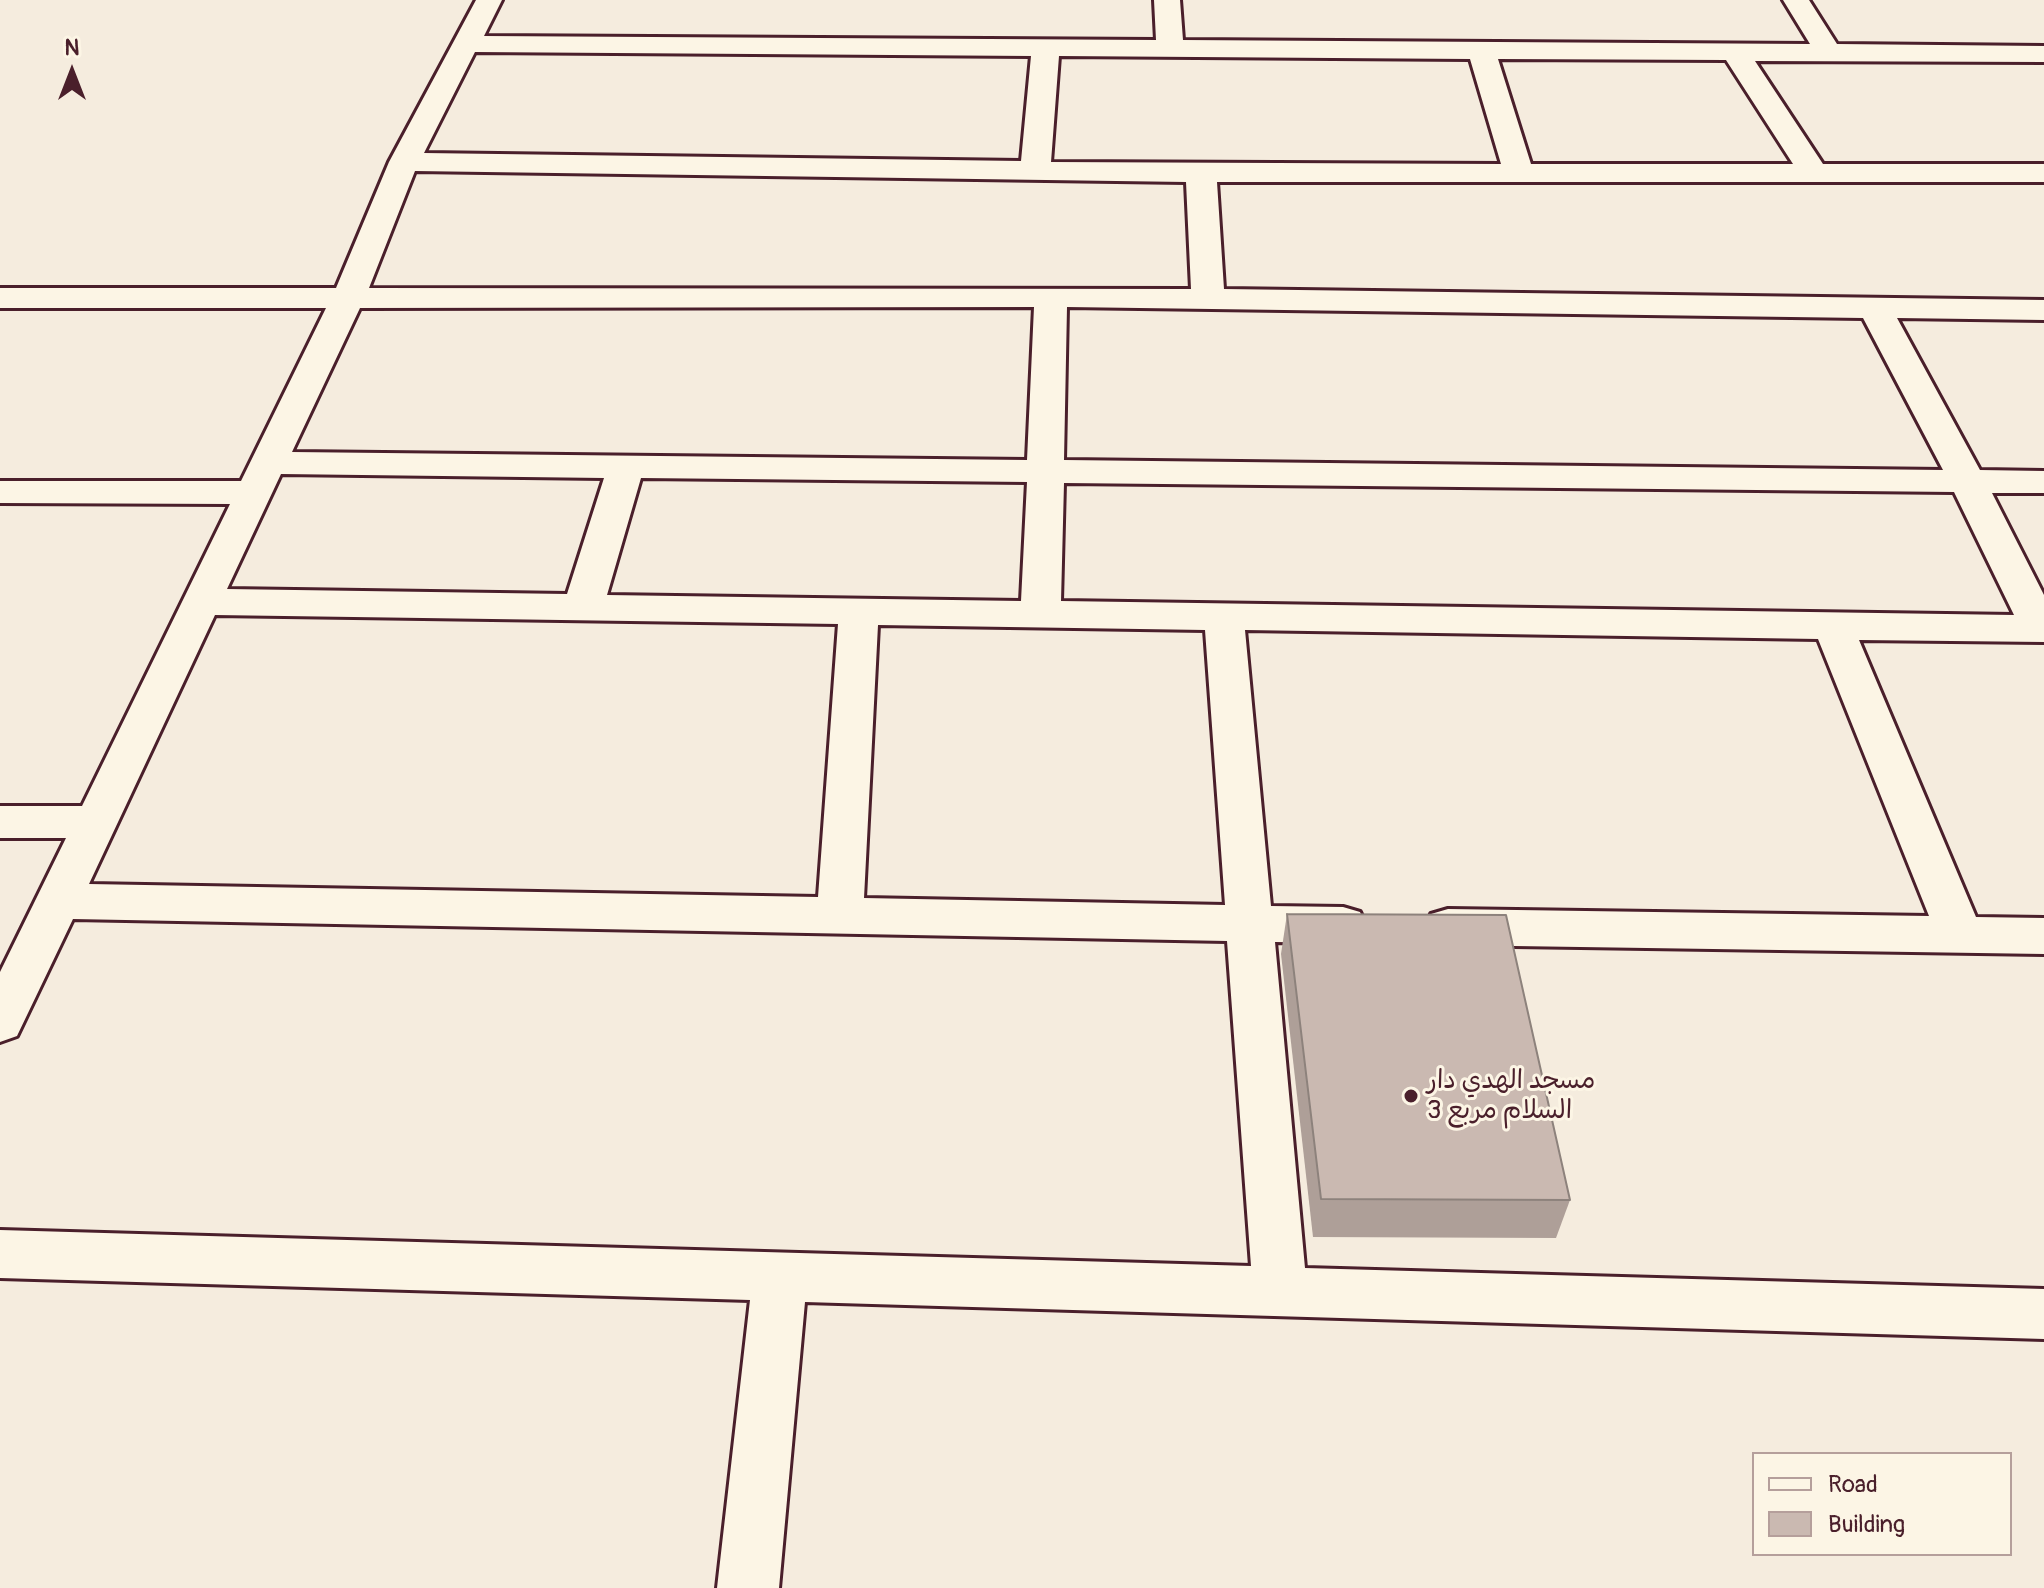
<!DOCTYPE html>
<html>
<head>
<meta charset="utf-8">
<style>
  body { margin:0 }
  #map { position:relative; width:2044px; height:1588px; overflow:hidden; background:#f5ecde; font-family:Pangolin,sans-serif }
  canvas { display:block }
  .legend { position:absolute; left:1752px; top:1452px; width:260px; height:104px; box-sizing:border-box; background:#fcf5e5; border:2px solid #b59f9b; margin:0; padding:10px 14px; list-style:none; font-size:24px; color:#4a1f2b }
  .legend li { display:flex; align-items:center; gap:16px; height:40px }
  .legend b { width:40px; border:2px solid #b59f9b }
  .north { position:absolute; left:32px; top:32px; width:80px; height:80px; -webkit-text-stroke:6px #fcf5e5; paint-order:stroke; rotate:0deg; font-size:22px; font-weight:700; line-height:32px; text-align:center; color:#4a1f2b }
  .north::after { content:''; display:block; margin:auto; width:28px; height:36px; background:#4a1f2b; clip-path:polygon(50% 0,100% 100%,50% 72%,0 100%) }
</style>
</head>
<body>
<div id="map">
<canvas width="2044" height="1588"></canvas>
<ul class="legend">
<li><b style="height:10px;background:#fcf5e5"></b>Road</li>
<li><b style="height:22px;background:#cab9b1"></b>Building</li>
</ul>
<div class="north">N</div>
</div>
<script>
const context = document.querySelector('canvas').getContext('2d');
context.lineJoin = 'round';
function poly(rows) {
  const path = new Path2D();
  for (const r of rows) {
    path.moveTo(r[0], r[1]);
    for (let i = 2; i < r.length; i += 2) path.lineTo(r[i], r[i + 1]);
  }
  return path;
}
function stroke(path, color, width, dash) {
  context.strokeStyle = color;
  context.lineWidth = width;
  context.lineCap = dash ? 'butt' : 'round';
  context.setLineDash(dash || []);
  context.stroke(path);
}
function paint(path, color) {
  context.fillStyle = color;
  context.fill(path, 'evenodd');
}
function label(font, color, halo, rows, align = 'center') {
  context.font = font + ' Pangolin,"Playpen Sans Arabic",sans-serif';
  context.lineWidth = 6;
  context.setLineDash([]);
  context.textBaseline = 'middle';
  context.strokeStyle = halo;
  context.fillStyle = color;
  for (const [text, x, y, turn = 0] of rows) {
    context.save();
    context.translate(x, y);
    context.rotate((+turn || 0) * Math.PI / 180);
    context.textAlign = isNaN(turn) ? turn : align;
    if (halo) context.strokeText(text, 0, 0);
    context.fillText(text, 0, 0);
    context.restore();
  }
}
const street = poly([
  [476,0,502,0,484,36,1156,40,1154,0,1180,0,1183,40,1810,44,1783,0,1809,0,1837,44,2044,46,2044,62,1755,61,1823,164,2044,164,2044,182,1217,182,1224,289,2044,300,2044,320,1897,318,1980,470,2044,471,2044,493,1992,493,2044,595,2044,642,1859,640,1976,917,2044,918,2044,954,1448,945,1431,940,1425,927,1431,914,1448,909,1929,916,1818,639,1245,630,1271,906,1343,907,1360,912,1366,925,1360,938,1343,943,1275,942,1305,1268,2044,1289,2044,1339,805,1302,779,1588,717,1588,750,1300,0,1278,0,1230,1251,1266,1227,941,73,919,17,1036,0,1042,0,972,66,838,0,838,0,806,82,806,230,504,0,503,0,481,241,481,326,308,0,308,0,288,336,288,389,162,476,0],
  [475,52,1031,56,1021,161,424,153,475,52],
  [1059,56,1470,59,1501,164,1051,162,1059,56],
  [1498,59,1726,60,1793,164,1531,164,1498,59],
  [415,171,1186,182,1191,289,369,288,415,171],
  [1034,307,1027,460,292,452,360,308,1034,307],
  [1067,307,1863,318,1943,470,1064,460,1067,307],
  [281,474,604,478,567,594,227,589,281,474],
  [641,478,1027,482,1021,601,607,595,641,478],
  [1064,483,1954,492,2014,615,1061,601,1064,483],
  [215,615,838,624,818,897,89,884,215,615],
  [878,625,1205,630,1225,905,864,898,878,625]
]);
stroke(street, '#4a1f2b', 6);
paint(street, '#fcf5e5');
paint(poly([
  [1287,914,1570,1200,1556,1238,1313,1237,1281,954]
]), '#ae9f98');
const building = poly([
  [1287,914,1506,915,1570,1200,1321,1199,1287,914]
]);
paint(building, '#cab9b1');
stroke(building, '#8d827c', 2);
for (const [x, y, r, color] of [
  [1411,1096,8,"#4a1f2b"]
]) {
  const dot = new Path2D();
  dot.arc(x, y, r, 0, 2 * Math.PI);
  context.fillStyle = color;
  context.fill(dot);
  stroke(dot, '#fcf5e5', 3);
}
label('26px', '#4a1f2b', '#fcf5e5', [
  ["مسجد الهدي دار",1427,1081],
  ["السلام مربع 3",1427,1111]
], 'left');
</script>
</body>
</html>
